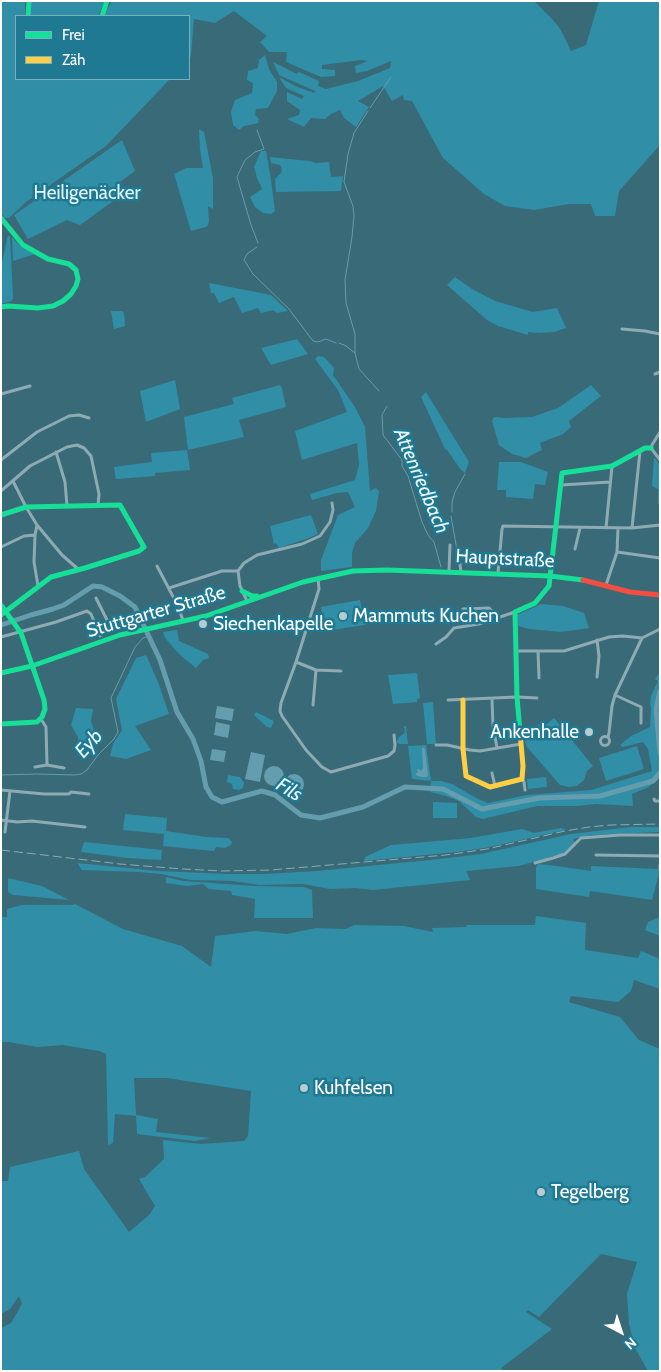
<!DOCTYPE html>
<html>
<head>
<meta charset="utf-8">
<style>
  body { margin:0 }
  #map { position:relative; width:661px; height:1372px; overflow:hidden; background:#396a78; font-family:Cabin,sans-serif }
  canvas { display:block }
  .frame { position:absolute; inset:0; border:2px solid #fff; pointer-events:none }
  .legend { position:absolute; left:15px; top:15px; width:175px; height:65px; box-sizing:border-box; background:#1f7992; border:1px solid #79afbe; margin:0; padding:6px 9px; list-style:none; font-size:15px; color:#fff }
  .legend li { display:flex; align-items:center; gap:10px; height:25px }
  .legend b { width:25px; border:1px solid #79afbe }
  .north { position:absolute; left:596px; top:1307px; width:50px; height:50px; -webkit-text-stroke:4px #1f7992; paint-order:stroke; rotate:140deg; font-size:14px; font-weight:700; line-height:20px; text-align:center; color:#fff }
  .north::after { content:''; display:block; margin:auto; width:18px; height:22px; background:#fff; clip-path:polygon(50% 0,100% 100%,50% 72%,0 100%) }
</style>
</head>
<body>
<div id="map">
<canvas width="661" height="1372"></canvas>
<div class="frame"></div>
<ul class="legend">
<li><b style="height:6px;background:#16e098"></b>Frei</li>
<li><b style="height:6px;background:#ffcf43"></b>Zäh</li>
</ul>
<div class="north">N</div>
</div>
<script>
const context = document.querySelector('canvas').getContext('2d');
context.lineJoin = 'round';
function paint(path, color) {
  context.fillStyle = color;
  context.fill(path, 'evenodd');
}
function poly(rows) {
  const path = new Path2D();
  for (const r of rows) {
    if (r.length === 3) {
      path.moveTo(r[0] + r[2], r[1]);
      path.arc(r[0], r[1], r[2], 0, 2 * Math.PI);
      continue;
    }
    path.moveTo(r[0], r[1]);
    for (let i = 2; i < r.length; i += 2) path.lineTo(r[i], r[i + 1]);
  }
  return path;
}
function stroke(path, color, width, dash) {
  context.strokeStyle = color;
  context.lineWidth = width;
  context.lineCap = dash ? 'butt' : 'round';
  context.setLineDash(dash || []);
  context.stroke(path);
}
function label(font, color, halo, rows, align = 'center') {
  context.font = font + ' Cabin,sans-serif';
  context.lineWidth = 5;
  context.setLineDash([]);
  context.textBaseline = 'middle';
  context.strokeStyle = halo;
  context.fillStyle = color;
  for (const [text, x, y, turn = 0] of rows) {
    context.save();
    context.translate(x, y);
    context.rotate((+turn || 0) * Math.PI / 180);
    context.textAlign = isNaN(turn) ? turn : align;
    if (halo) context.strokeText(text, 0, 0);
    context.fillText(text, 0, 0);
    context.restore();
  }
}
paint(poly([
  [1,1,25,1,25,16,16,16,16,79,170,79,106,146,26,202,9,218,5,218,1,213],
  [30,1,73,1,76,2,77,1,105,1,98,16,30,16],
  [112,1,534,1,553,20,561,30,571,51,586,45,599,1,660,1,660,145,619,191,615,216,595,216,591,204,569,204,534,210,505,206,484,194,443,158,412,101,404,100,403,95,392,101,383,86,358,101,369,107,356,127,344,118,340,110,331,114,325,119,311,118,304,127,287,119,299,115,300,110,287,101,287,92,302,99,304,96,286,88,280,79,281,78,295,86,314,93,315,91,279,75,273,62,297,74,299,72,319,81,318,86,326,89,358,81,390,68,391,61,367,71,356,73,355,66,368,61,361,60,322,65,322,69,335,70,335,76,321,77,286,62,287,52,269,52,260,42,267,36,234,11,215,23,194,19,191,56,189,59,189,16,103,16],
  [265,55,269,69,277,82,277,91,268,108,256,109,255,115,259,119,258,123,244,126,239,130,233,125,231,112,235,100,252,93,253,83,247,80,248,71,258,68,259,60],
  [199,129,204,132,213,178,213,209,208,206,209,221,208,225,206,227,191,231,174,174,186,168,203,168,200,149],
  [122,140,135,171,116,185,116,199,80,225,67,220,28,239,14,215],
  [261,151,266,151,271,180,275,211,271,214,263,213,255,207,250,197,262,189,257,178,254,167],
  [270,157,309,161,316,163,329,162,331,177,343,176,341,191,276,192,275,179,281,173,282,169,280,165,271,163],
  [8,235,10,237,13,296,12,301,1,304,1,267],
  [12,237,21,247,35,254,13,261],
  [455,277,472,289,495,301,533,312,557,308,566,328,554,332,539,333,528,332,528,335,498,326,487,320,447,285],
  [209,283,271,295,288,311,277,313,273,310,261,313,258,308,242,313,234,297,219,303,214,293,211,293],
  [111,311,122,311,124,313,125,326,114,329],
  [297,339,308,354,271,365,261,348],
  [318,356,324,357,334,368,333,375,355,407,365,427,370,491,376,488,379,491,376,511,368,528,355,543,352,553,352,567,321,571,321,560,338,515,355,507,348,492,337,493,312,500,310,494,355,480,359,465,357,443,302,460,295,431,347,412,338,390,315,359],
  [175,380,180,409,146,422,140,391],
  [280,385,282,388,286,407,239,420,244,437,188,450,184,417,234,404,232,398],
  [591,385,601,396,569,421,571,427,563,434,540,443,542,450,526,458,512,454,499,445,492,421,494,417,505,418,532,417,558,408],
  [426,392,469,462,465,473,461,470,447,450,445,449,421,397],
  [187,450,190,470,155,473,155,476,116,479,114,467,152,462,151,453],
  [654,458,655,458,660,465,660,504,658,504,658,489,652,486],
  [499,462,521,462,548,472,545,485,535,484,533,499,506,497,506,490,497,490],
  [311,515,318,534,306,539,279,548,276,543,274,544,270,526],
  [360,600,365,625,325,631,321,607],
  [541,604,563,606,584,613,589,628,561,632,529,629,518,626,517,615],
  [177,630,179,641,208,654,209,658,203,660,196,668,180,655,165,638,163,632],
  [146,655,158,682,169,714,135,726,151,750,126,759,110,756,113,744,122,730,116,699,136,658],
  [660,672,660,776,649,787,632,794,633,806,596,804,577,806,537,806,483,819,476,817,459,801,446,796,430,792,431,781,412,779,408,746,426,745,431,781,441,781,452,784,478,799,488,803,527,795,591,790,652,771,648,749,643,742,623,747,620,745,631,736,650,727,651,707,650,706,651,696,658,681,655,679],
  [417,673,420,698,417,699,417,702,393,704,388,675],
  [433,702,436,744,427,744,423,703],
  [76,708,93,709,91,721,98,745,78,751,78,737,71,725],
  [256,712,274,721,271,728,267,727,254,715],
  [554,718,593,766,587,771,584,780,577,786,569,787,560,785,527,747,525,742,527,735,531,729,538,725,547,724],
  [404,726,406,726,408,744,400,744,397,743,397,741,399,737,405,733],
  [637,746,644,769,606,781,599,758],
  [228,775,240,777,244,783,243,788,239,790,233,789,232,784,227,782],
  [546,777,547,787,528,789,527,779],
  [433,802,457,803,457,818,433,818],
  [125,814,167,818,166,831,206,837,228,838,232,842,231,845,225,848,216,847,214,851,163,846,164,834,123,830],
  [631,827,660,827,660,832,610,834,586,836,573,839,575,843,565,853,519,866,466,871,470,880,373,890,355,888,330,889,303,884,259,885,233,881,191,880,161,874,139,872,82,870,77,863,158,871,228,874,264,874,317,871,430,860,481,854,571,834],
  [561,828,566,830,485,848,456,852,364,861,365,857,391,845,471,838,522,829,534,833],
  [84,842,162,850,161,860,127,858,81,852],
  [538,864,557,866,591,871,591,866,658,869,659,874,652,900,590,891,589,897,536,889,536,868],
  [166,877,183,881,255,886,304,887,312,890,313,918,254,918,255,899,232,895,231,891,209,889,203,884,187,886,166,883],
  [8,878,42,886,69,900,13,895,8,892],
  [75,904,123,929,182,946,211,967,215,936,256,931,287,934,316,928,346,929,354,925,404,926,433,932,432,928,466,927,467,925,535,925,536,916,586,923,585,950,638,958,641,951,660,959,660,989,634,980,631,991,618,1002,571,996,569,1002,620,1017,639,1040,660,1049,660,1371,648,1371,635,1348,629,1324,627,1294,637,1262,601,1254,539,1317,528,1310,526,1312,552,1329,501,1368,503,1371,1,1371,1,1328,11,1323,22,1304,19,1296,10,1309,1,1314,1,1181,8,1181,10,1167,79,1151,84,1169,129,1232,149,1215,155,1206,139,1179,145,1177,164,1159,163,1140,201,1144,244,1141,248,1136,251,1091,167,1078,134,1078,136,1115,158,1119,156,1132,210,1138,195,1141,137,1134,136,1116,115,1114,113,1143,108,1145,106,1054,99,1051,63,1045,37,1047,9,1042,1,1042,1,917,7,917,7,909,22,905,72,905],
  [660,917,660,936,645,930,648,922]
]), '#308ea7');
paint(poly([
  [217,706,234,709,232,721,215,718],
  [216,722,230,725,228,738,214,735],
  [422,747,425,749,428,775,427,777,422,777,415,775,418,772,417,769,419,769,421,771,423,768],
  [212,749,226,751,224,762,210,760],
  [251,752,265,755,260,782,245,779],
  [274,776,10],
  [294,784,10]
]), '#649dad');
stroke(poly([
  [370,108,391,77],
  [368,111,354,133,348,154,344,182,353,206,354,216,352,237,345,280,346,303,355,334,355,353,359,369,379,391],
  [257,130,264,149,255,152,245,160,237,177,251,225,258,243],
  [257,247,247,254,244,260,253,274,289,309,313,341,318,342,326,339,336,343],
  [339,343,346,346,355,353],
  [387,406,382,415,383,435,402,460,402,466,408,476,422,522,428,535,434,542,441,567],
  [452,512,452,502,455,492,465,474],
  [451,516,457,550],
  [1,775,38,774,74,775,81,774,87,770,98,755,114,739,118,732,111,698,135,647,143,638,149,636]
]), '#649dad', 1);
stroke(poly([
  [1,625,31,615,53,609,64,605,93,586,102,587,120,596,135,607,160,660,177,712,193,739,201,761,206,787,212,797,222,802,262,791,275,795,301,815,320,818,363,807,405,787,443,789,482,809,539,798,600,796,653,781,660,773],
  [660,691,656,709,660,753]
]), '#649dad', 5);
stroke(poly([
  [622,329,645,331,660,334],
  [655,374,660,372],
  [1,394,30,386],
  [660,432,652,445,651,448,660,460],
  [56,452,65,482,67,506],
  [1,460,37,432,69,416,79,415,89,418],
  [13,481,26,507,37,525,62,555,78,569],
  [561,485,610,482],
  [1,491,30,466,67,447,77,445,84,448,91,456,99,494,98,505],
  [37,525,35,535,34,562,38,586],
  [606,528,612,466],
  [632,528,640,451],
  [1,547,24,536,35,535],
  [575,549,580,528],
  [458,551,461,572],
  [617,552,660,558],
  [157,566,179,608,183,621],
  [449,571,450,545],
  [498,573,502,529,503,526,632,528,660,525],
  [318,578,319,589,296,662,281,703,280,711,282,716,306,750,322,767,331,772,388,756,394,751,395,745,394,735],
  [606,585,617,552,618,528],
  [169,588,222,571,238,571],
  [96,598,110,626,107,630,100,633],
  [247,601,240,586,238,571,244,563,257,555,302,544,320,536,330,522,333,510,332,503],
  [463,609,489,608,492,611,493,620],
  [1,637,56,622,87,611,91,614,100,636],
  [436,644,446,637,454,628,479,624,515,612],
  [516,651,564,651,609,637,623,636,642,638],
  [538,651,539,678],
  [296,662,316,670,341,671],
  [597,677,599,656,597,640],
  [615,695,641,707,641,723],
  [492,699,493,726,497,748],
  [448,700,517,697,537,698],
  [313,705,316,670],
  [41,719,46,727,47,765,64,768],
  [605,741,4.5],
  [608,737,609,733,612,706,615,695,642,638,660,629],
  [436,745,447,745,470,750,480,751,521,744],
  [35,767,47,765],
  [492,773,495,786],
  [522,779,524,782,525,790],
  [1,790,44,794,69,794,71,792,89,794],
  [654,799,655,801,660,801],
  [1,820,17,822,32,821,85,827],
  [5,832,10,791],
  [596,855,660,856],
  [535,863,553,858,565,854,581,838,620,835,660,835],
  [660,865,660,870]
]), '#8eabb4', 3);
stroke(poly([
  [28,16,29,1],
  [102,16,107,1],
  [1,218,23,245,48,259,69,264,76,270,78,279,76,286,71,294,63,301,53,306,38,308,8,306,1,307],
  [1,515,26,507,120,505,144,547,139,551,85,568,51,577,1,615],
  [242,591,252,596,257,596],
  [1,605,21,633,44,700,45,709,42,717,37,722,1,724],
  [1,673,32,666,120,635,206,616,303,582,353,571,387,570,550,576,583,580],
  [520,732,517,697,515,612,535,603,549,586,562,473,612,466,645,448,651,448]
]), '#16e098', 5);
stroke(poly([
  [463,700,463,749,466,776,490,787,522,779,523,766,520,732]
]), '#ffcf43', 5);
stroke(poly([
  [583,580,630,592,660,595]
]), '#f24e42', 5);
stroke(poly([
  [1,850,120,864,183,869,222,871,271,870,446,855,487,849,565,831,589,827,610,825,660,824]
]), '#8eabb4', 1, [9, 4]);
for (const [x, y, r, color] of [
  [343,616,5,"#bacbd0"],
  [203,624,5,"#bacbd0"],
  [589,732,5,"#bacbd0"],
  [304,1088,5,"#bacbd0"],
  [541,1192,5,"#bacbd0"]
]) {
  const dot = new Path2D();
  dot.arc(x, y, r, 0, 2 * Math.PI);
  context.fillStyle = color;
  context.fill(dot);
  stroke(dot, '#1f7992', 2);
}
label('19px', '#e2f7fc', '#1f7992', [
  ["Heiligenäcker",87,193]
]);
label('19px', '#fff', '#1f7992', [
  ["Hauptstraße",505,559,3],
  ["Stuttgarter Straße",156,612,-16]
]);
label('19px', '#fff', '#1f7992', [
  ["Mammuts Kuchen",353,616],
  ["Siechenkapelle",213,624],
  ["Ankenhalle",579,732,"right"],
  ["Kuhfelsen",314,1088],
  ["Tegelberg",551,1192]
], 'left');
label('italic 20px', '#e8f7fc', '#1f7992', [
  ["Attenriedbach",421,481,67],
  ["Eyb",89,744,-48],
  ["Fils",289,790,31]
]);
</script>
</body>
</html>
